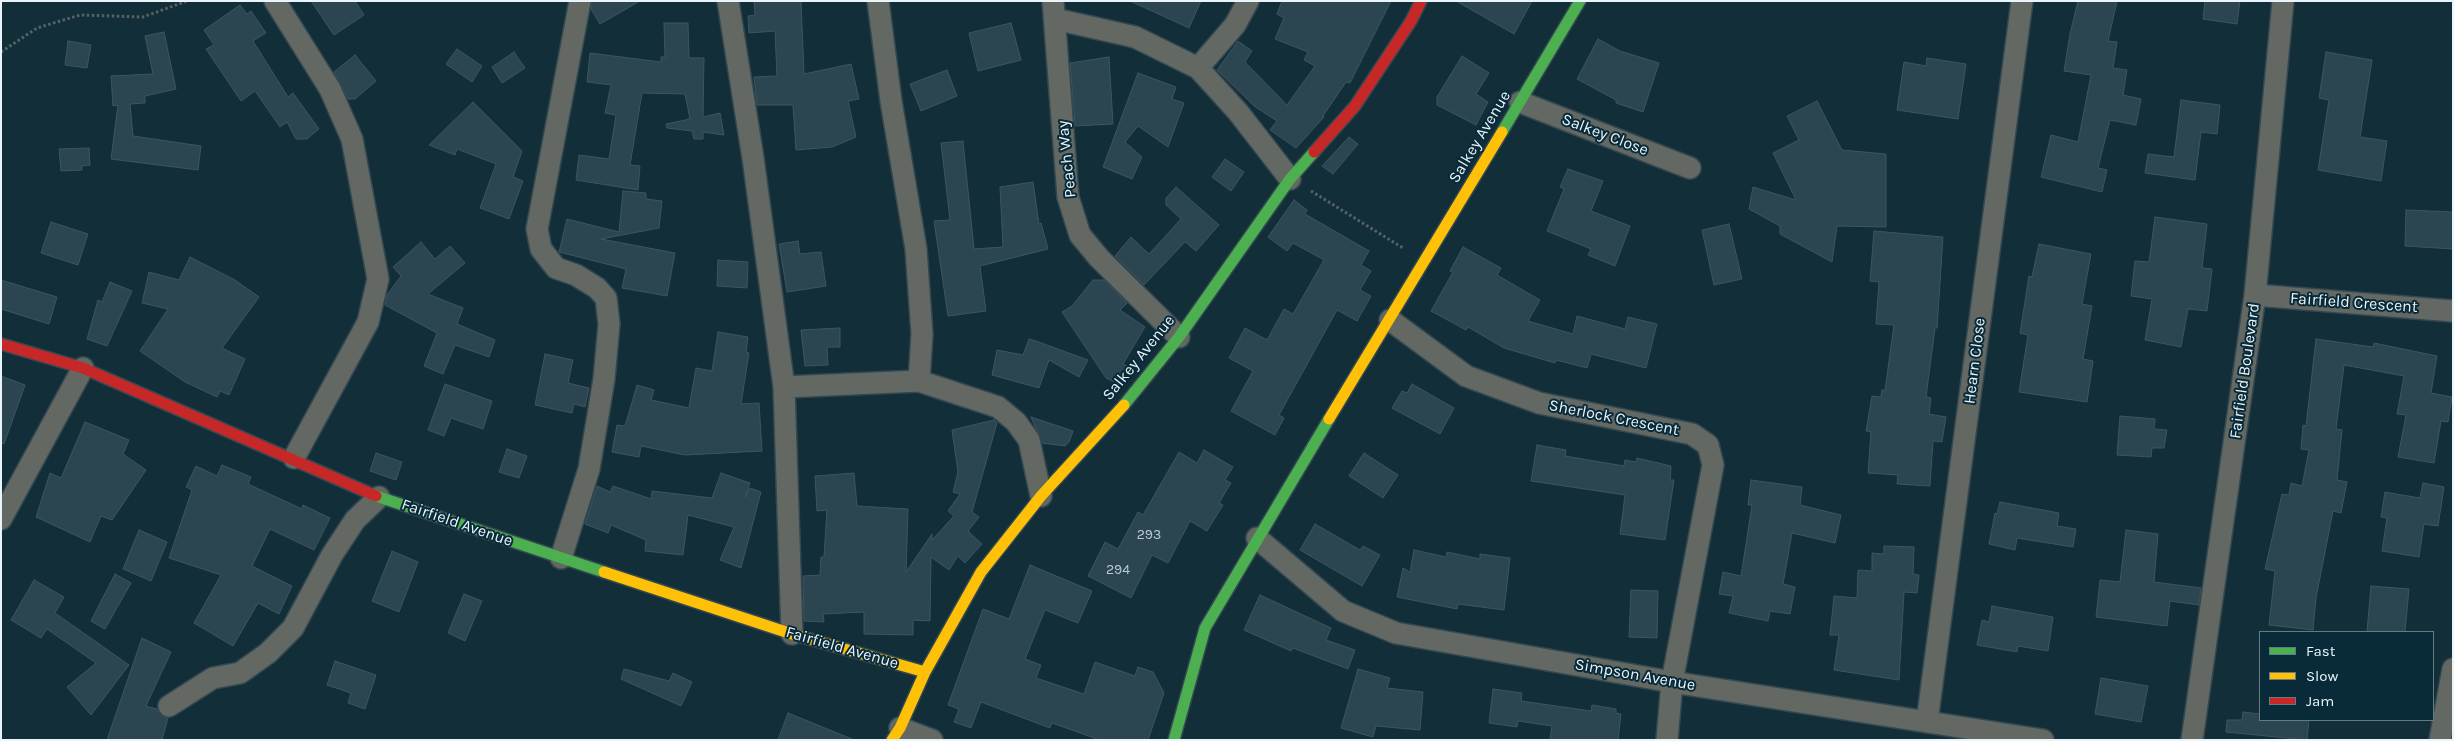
<!DOCTYPE html>
<html>
<head>
<meta charset="utf-8">
<style>
  body { margin:0 }
  #map { position:relative; width:2454px; height:741px; overflow:hidden; background:#122e39; font-family:Karla,sans-serif }
  canvas { display:block }
  .frame { position:absolute; inset:0; border:2px solid #e9f4fb; pointer-events:none }
  .legend { position:absolute; left:2259px; top:631px; width:175px; height:90px; box-sizing:border-box; background:#092a38; border:1px solid #637b86; margin:0; padding:6px 9px; list-style:none; font-size:15px; color:#e9f4fb }
  .legend li { display:flex; align-items:center; gap:10px; height:25px }
  .legend b { width:25px; border:1px solid #637b86 }
</style>
</head>
<body>
<div id="map">
<canvas width="2454" height="741"></canvas>
<div class="frame"></div>
<ul class="legend">
<li><b style="height:6px;background:#4caf50"></b>Fast</li>
<li><b style="height:6px;background:#ffc107"></b>Slow</li>
<li><b style="height:6px;background:#c62828"></b>Jam</li>
</ul>
</div>
<script>
const context = document.querySelector('canvas').getContext('2d');
context.lineJoin = 'round';
function paint(path, color) {
  context.fillStyle = color;
  context.fill(path, 'evenodd');
}
function poly(rows) {
  const path = new Path2D();
  for (const r of rows) {
    path.moveTo(r[0], r[1]);
    for (let i = 2; i < r.length; i += 2) path.lineTo(r[i], r[i + 1]);
  }
  return path;
}
function stroke(path, color, width, dash) {
  context.strokeStyle = color;
  context.lineWidth = width;
  context.lineCap = dash ? 'butt' : 'round';
  context.setLineDash(dash || []);
  context.stroke(path);
}
function label(font, color, halo, rows, align = 'center') {
  context.font = font + ' Karla,sans-serif';
  context.lineWidth = 4;
  context.setLineDash([]);
  context.textBaseline = 'middle';
  context.strokeStyle = halo;
  context.fillStyle = color;
  for (const [text, x, y, turn = 0] of rows) {
    context.save();
    context.translate(x, y);
    context.rotate((+turn || 0) * Math.PI / 180);
    context.textAlign = isNaN(turn) ? turn : align;
    if (halo) context.strokeText(text, 0, 0);
    context.fillText(text, 0, 0);
    context.restore();
  }
}
const building = poly([
  [311,1,355,1,364,15,334,35,311,1],
  [592,1,640,1,600,24,591,9,592,1],
  [754,1,801,1,804,74,851,64,859,99,848,101,856,137,832,147,796,150,793,105,757,105,754,77,777,76,775,31,749,33,748,16,755,15,754,1],
  [1130,1,1201,1,1189,28,1130,1],
  [1282,1,1391,1,1350,83,1346,82,1323,116,1324,117,1296,148,1270,130,1277,121,1254,106,1217,70,1238,41,1252,51,1245,62,1287,105,1315,66,1304,60,1308,52,1275,39,1284,18,1277,14,1282,1],
  [1456,1,1532,1,1514,34,1456,1],
  [2078,1,2117,1,2108,41,2117,42,2113,68,2127,70,2123,95,2141,99,2136,125,2110,120,2098,168,2107,170,2102,192,2041,177,2051,135,2078,142,2091,75,2064,71,2070,34,2078,1],
  [2205,1,2240,1,2237,24,2203,19,2205,1],
  [240,5,247,14,251,11,266,33,253,41,288,97,293,93,319,129,307,139,296,139,287,122,280,127,255,91,241,101,206,49,214,45,204,30,240,5],
  [664,23,688,23,689,58,704,58,703,117,720,113,724,135,703,132,703,139,694,139,692,131,667,128,666,124,690,119,685,94,642,93,630,165,640,166,638,190,576,180,579,155,609,159,616,115,605,113,611,85,587,82,590,53,661,62,661,57,665,57,664,23],
  [1011,23,1021,60,978,71,969,33,1011,23],
  [164,32,176,89,145,96,145,103,130,104,133,136,201,146,198,170,111,159,118,105,113,106,111,76,153,74,145,36,164,32],
  [1598,39,1620,51,1659,63,1643,112,1616,103,1616,100,1577,79,1598,39],
  [68,41,91,45,87,68,65,65,68,41],
  [457,49,482,66,472,82,446,64,457,49],
  [514,52,525,68,502,83,492,67,514,52],
  [2326,52,2372,60,2360,137,2387,141,2381,181,2318,170,2329,100,2319,98,2326,52],
  [355,55,376,81,355,99,348,99,334,72,355,55],
  [1462,56,1489,73,1476,94,1488,102,1476,125,1437,105,1437,97,1462,56],
  [1109,57,1113,124,1075,126,1070,63,1109,57],
  [1927,58,1966,64,1958,119,1897,110,1904,62,1926,66,1927,58],
  [947,70,957,96,921,111,910,84,947,70],
  [1138,73,1176,87,1172,99,1184,103,1168,147,1138,126,1125,142,1142,157,1132,179,1103,167,1138,73],
  [2181,100,2220,105,2217,134,2201,132,2195,180,2145,173,2148,154,2174,157,2181,100],
  [1817,101,1842,150,1886,154,1886,227,1837,226,1832,262,1780,234,1780,226,1749,209,1753,187,1796,200,1773,153,1799,140,1787,116,1817,101],
  [473,102,522,151,513,177,523,181,509,219,480,208,496,164,457,149,455,155,429,145,473,102],
  [1349,137,1358,144,1333,174,1322,166,1349,137],
  [963,141,974,249,1003,247,1000,187,1033,182,1039,224,1041,223,1048,249,980,266,986,311,948,316,934,221,950,220,941,143,963,141],
  [89,148,90,165,82,166,82,170,61,171,59,149,89,148],
  [1225,159,1244,172,1231,191,1212,177,1225,159],
  [1568,169,1603,181,1591,211,1630,226,1615,266,1588,255,1591,249,1547,231,1564,189,1560,187,1568,169],
  [1176,187,1219,225,1196,251,1185,242,1144,285,1115,256,1131,237,1149,254,1181,219,1166,205,1166,198,1176,187],
  [623,191,646,193,646,199,662,201,659,228,601,239,675,253,667,296,622,288,626,269,559,252,567,219,619,232,623,191],
  [1294,200,1307,210,1305,214,1369,251,1361,265,1371,271,1360,290,1371,296,1357,321,1337,310,1279,415,1284,418,1275,435,1231,411,1253,371,1229,358,1245,328,1267,340,1284,309,1293,314,1324,260,1293,243,1287,251,1268,237,1294,200],
  [2406,210,2453,212,2453,249,2405,246,2406,210],
  [2155,217,2207,224,2202,268,2212,269,2207,311,2188,309,2181,347,2145,340,2152,299,2131,296,2135,261,2149,262,2155,217],
  [51,222,88,234,78,265,41,253,51,222],
  [1729,224,1742,279,1714,285,1702,230,1729,224],
  [1874,231,1943,237,1937,328,1935,328,1926,397,1931,398,1929,414,1946,417,1942,442,1933,441,1930,486,1897,484,1898,475,1868,473,1871,432,1866,431,1872,396,1881,397,1882,390,1885,390,1894,325,1876,324,1879,282,1870,281,1874,231],
  [798,241,800,254,821,252,826,286,787,292,779,244,798,241],
  [421,242,435,259,450,246,465,263,428,294,463,308,457,324,495,340,489,357,455,345,443,374,424,366,437,333,385,305,387,295,401,276,393,267,421,242],
  [2039,244,2091,254,2082,304,2092,306,2083,359,2093,361,2087,402,2019,392,2028,335,2020,333,2029,276,2032,277,2039,244],
  [1463,247,1501,268,1497,275,1540,300,1528,321,1573,334,1577,316,1625,329,1628,317,1657,324,1646,368,1591,354,1587,368,1556,360,1555,363,1504,348,1468,327,1466,330,1431,311,1453,272,1450,271,1463,247],
  [190,257,235,280,259,297,222,348,245,359,229,395,220,391,217,397,185,382,140,351,168,309,142,303,149,272,179,280,190,257],
  [718,260,748,262,747,288,717,286,718,260],
  [1,280,57,297,49,324,1,309,1,280],
  [1093,280,1104,280,1127,303,1120,310,1145,327,1123,364,1132,369,1120,385,1106,378,1062,312,1072,306,1093,280],
  [110,282,132,291,107,346,87,339,98,300,102,302,110,282],
  [840,328,840,347,827,347,828,365,805,366,801,330,840,328],
  [718,332,748,337,746,352,749,353,741,404,759,403,762,451,685,455,641,446,639,457,612,452,617,425,625,426,637,385,654,390,651,400,689,408,696,368,712,371,718,332],
  [1029,339,1036,341,1088,360,1079,377,1049,360,1039,388,992,375,997,350,1023,355,1029,339],
  [2316,339,2373,347,2374,343,2437,356,2431,393,2452,397,2448,422,2441,421,2434,463,2398,457,2406,415,2397,414,2404,376,2344,365,2336,429,2342,430,2337,480,2347,482,2341,513,2333,511,2316,598,2313,630,2269,625,2275,571,2265,569,2282,494,2289,495,2291,483,2302,486,2309,450,2301,449,2303,425,2306,426,2316,339],
  [545,354,573,360,568,383,589,388,585,407,574,404,572,413,535,405,545,354],
  [1,376,25,385,4,444,1,443,1,376],
  [445,384,492,401,483,429,451,418,444,436,428,430,445,384],
  [1412,384,1454,408,1440,434,1392,408,1402,391,1407,393,1412,384],
  [2120,416,2155,419,2154,429,2167,430,2164,448,2152,448,2151,457,2117,455,2120,416],
  [1031,417,1073,431,1069,442,1065,446,1042,443,1031,417],
  [994,420,997,423,972,512,979,517,968,531,982,544,965,563,958,556,949,570,931,557,930,621,913,620,913,635,864,634,864,612,823,614,824,622,804,621,803,576,820,575,821,557,824,557,827,510,817,511,815,476,854,473,857,506,908,509,906,572,932,534,932,540,954,516,948,511,960,494,953,492,958,472,952,430,994,420],
  [85,422,129,440,123,454,146,470,112,520,101,516,90,542,36,517,50,473,61,478,85,422],
  [1537,445,1566,450,1565,456,1624,466,1625,460,1636,462,1637,458,1671,466,1670,480,1674,480,1665,540,1620,534,1625,495,1531,481,1537,445],
  [507,449,527,456,519,478,499,472,507,449],
  [1204,450,1233,467,1225,480,1231,483,1219,503,1223,505,1207,531,1190,521,1168,563,1152,555,1131,598,1088,576,1105,542,1118,549,1138,512,1143,515,1179,452,1197,463,1204,450],
  [376,453,402,462,396,480,370,471,376,453],
  [1364,453,1398,475,1383,498,1349,476,1364,453],
  [222,465,251,477,248,484,302,509,303,505,330,518,314,550,270,529,252,566,292,586,279,614,258,603,233,646,194,623,221,575,169,558,192,490,186,487,196,466,217,476,222,465],
  [721,473,750,483,745,497,750,488,761,492,741,568,720,560,734,527,688,515,683,555,645,551,646,540,611,525,608,533,585,524,597,486,610,492,613,486,651,499,652,491,712,498,721,473],
  [1751,480,1802,487,1800,505,1841,515,1835,543,1792,533,1783,584,1795,587,1790,614,1770,611,1768,621,1729,613,1733,596,1719,594,1723,572,1741,576,1752,505,1748,505,1751,480],
  [2423,483,2444,487,2438,526,2424,524,2419,557,2382,551,2387,518,2381,517,2385,492,2420,498,2423,483],
  [2000,502,2059,513,2057,526,2076,529,2073,547,2017,538,2015,550,1989,544,1995,513,1997,514,2000,502],
  [1315,524,1360,550,1363,546,1380,555,1362,586,1300,550,1315,524],
  [139,530,167,542,151,581,123,569,139,530],
  [2126,530,2158,534,2154,582,2201,588,2199,605,2170,601,2167,626,2096,617,2100,580,2120,582,2126,530],
  [1884,546,1914,547,1913,574,1919,575,1917,593,1904,592,1899,680,1834,670,1839,635,1830,635,1834,596,1857,598,1858,570,1872,571,1872,553,1884,554,1884,546],
  [1414,550,1446,557,1447,552,1480,559,1480,554,1510,558,1504,610,1458,604,1457,609,1397,597,1403,568,1410,572,1414,550],
  [392,551,418,562,399,612,372,601,392,551],
  [1030,565,1092,591,1078,623,1045,610,1025,659,1041,665,1036,678,1084,694,1095,662,1135,676,1138,667,1153,672,1164,693,1148,740,1100,740,1052,723,1050,728,981,702,971,728,954,722,959,709,948,705,983,609,1009,619,1030,565],
  [115,574,131,583,105,629,91,621,115,574],
  [34,580,64,597,55,613,129,665,91,715,67,687,96,663,47,629,41,638,11,620,34,580],
  [2371,586,2409,589,2405,632,2367,632,2371,586],
  [1631,590,1658,591,1657,638,1629,637,1631,590],
  [464,594,482,601,465,641,448,633,464,594],
  [1260,595,1331,628,1326,640,1355,650,1348,669,1293,648,1291,651,1244,630,1260,595],
  [1992,606,2053,617,2048,651,2018,646,2017,652,1977,645,1982,620,1989,622,1992,606],
  [142,638,171,652,146,706,157,709,163,717,168,718,162,740,107,740,142,638],
  [335,661,376,675,365,709,348,703,351,693,327,685,335,661],
  [624,669,669,681,673,673,692,682,681,706,621,679,624,669],
  [1358,669,1390,678,1387,688,1423,692,1420,730,1376,726,1373,737,1341,728,1358,669],
  [2101,678,2148,686,2141,722,2095,714,2101,678],
  [1493,689,1522,693,1521,701,1591,711,1592,705,1616,709,1616,713,1621,714,1618,740,1550,740,1552,726,1518,721,1517,727,1489,723,1493,689],
  [2243,712,2260,714,2260,720,2309,720,2307,740,2226,732,2227,720,2242,720,2243,712],
  [788,713,852,739,852,740,778,740,788,713]
]);
paint(building, '#2c4651');
stroke(building, '#3e555f', 1);
const street = poly([
  [275,1,330,89,352,139,378,279,368,322,294,458],
  [728,1,753,158,784,387,792,634],
  [878,1,891,101,916,249,922,334,919,381],
  [1053,1,1068,197,1080,235,1099,258,1179,337],
  [1055,19,1135,37,1198,68,1238,112,1290,179],
  [1198,68,1235,25,1248,1],
  [1520,102,1690,168],
  [2255,295,2453,311],
  [1390,320,1466,376,1539,403,1692,434,1708,445,1713,465,1672,682,1667,740],
  [784,387,919,381,998,407,1016,422,1029,440,1041,496],
  [1,519,83,368],
  [1257,538,1343,611,1396,633,1672,682,2043,740],
  [561,558,589,469,604,379,609,324,606,298,597,288,576,275,556,268,541,249,537,229,580,1],
  [169,706,213,678,240,673,268,653,293,628,332,555,355,520,379,497],
  [1927,722,2022,1],
  [900,728,932,740],
  [2192,740,2255,295,2283,1],
  [2440,740,2453,669]
]);
const fast = poly([
  [1502,132,1580,1],
  [1124,405,1179,337,1290,179,1314,152],
  [376,496,604,572],
  [1174,740,1205,628,1329,419]
]);
const slow = poly([
  [1329,419,1502,132],
  [604,572,792,634,925,672],
  [892,740,900,728,925,672,981,572,1041,496,1124,405]
]);
const jam = poly([
  [1314,152,1355,106,1411,21,1421,1],
  [1,344,83,368,376,496]
]);
stroke(street, '#344851', 24);
stroke(fast, '#344851', 14);
stroke(slow, '#344851', 14);
stroke(jam, '#344851', 14);
stroke(poly([
  [1,52,37,28,80,15,143,17,187,1],
  [1311,191,1403,248]
]), '#576264', 3, [2.5, 2.5]);
stroke(street, '#636862', 21);
stroke(fast, '#4caf50', 11);
stroke(slow, '#ffc107', 11);
stroke(jam, '#c62828', 11);
label('14px', '#bac8d0', null, [
  ["293",1149,535],
  ["294",1118,570]
]);
label('16px', '#e9f4fb', '#092a38', [
  ["Salkey Close",1605,135,21],
  ["Salkey Avenue",1480,137,-59],
  ["Peach Way",1067,159,-96],
  ["Fairfield Crescent",2354,303,4],
  ["Salkey Avenue",1139,358,-51],
  ["Hearn Close",1975,361,-83],
  ["Fairfield Boulevard",2245,371,-82],
  ["Sherlock Crescent",1614,418,11],
  ["Fairfield Avenue",457,523,19],
  ["Fairfield Avenue",842,648,16],
  ["Simpson Avenue",1635,675,10]
]);
</script>
</body>
</html>
